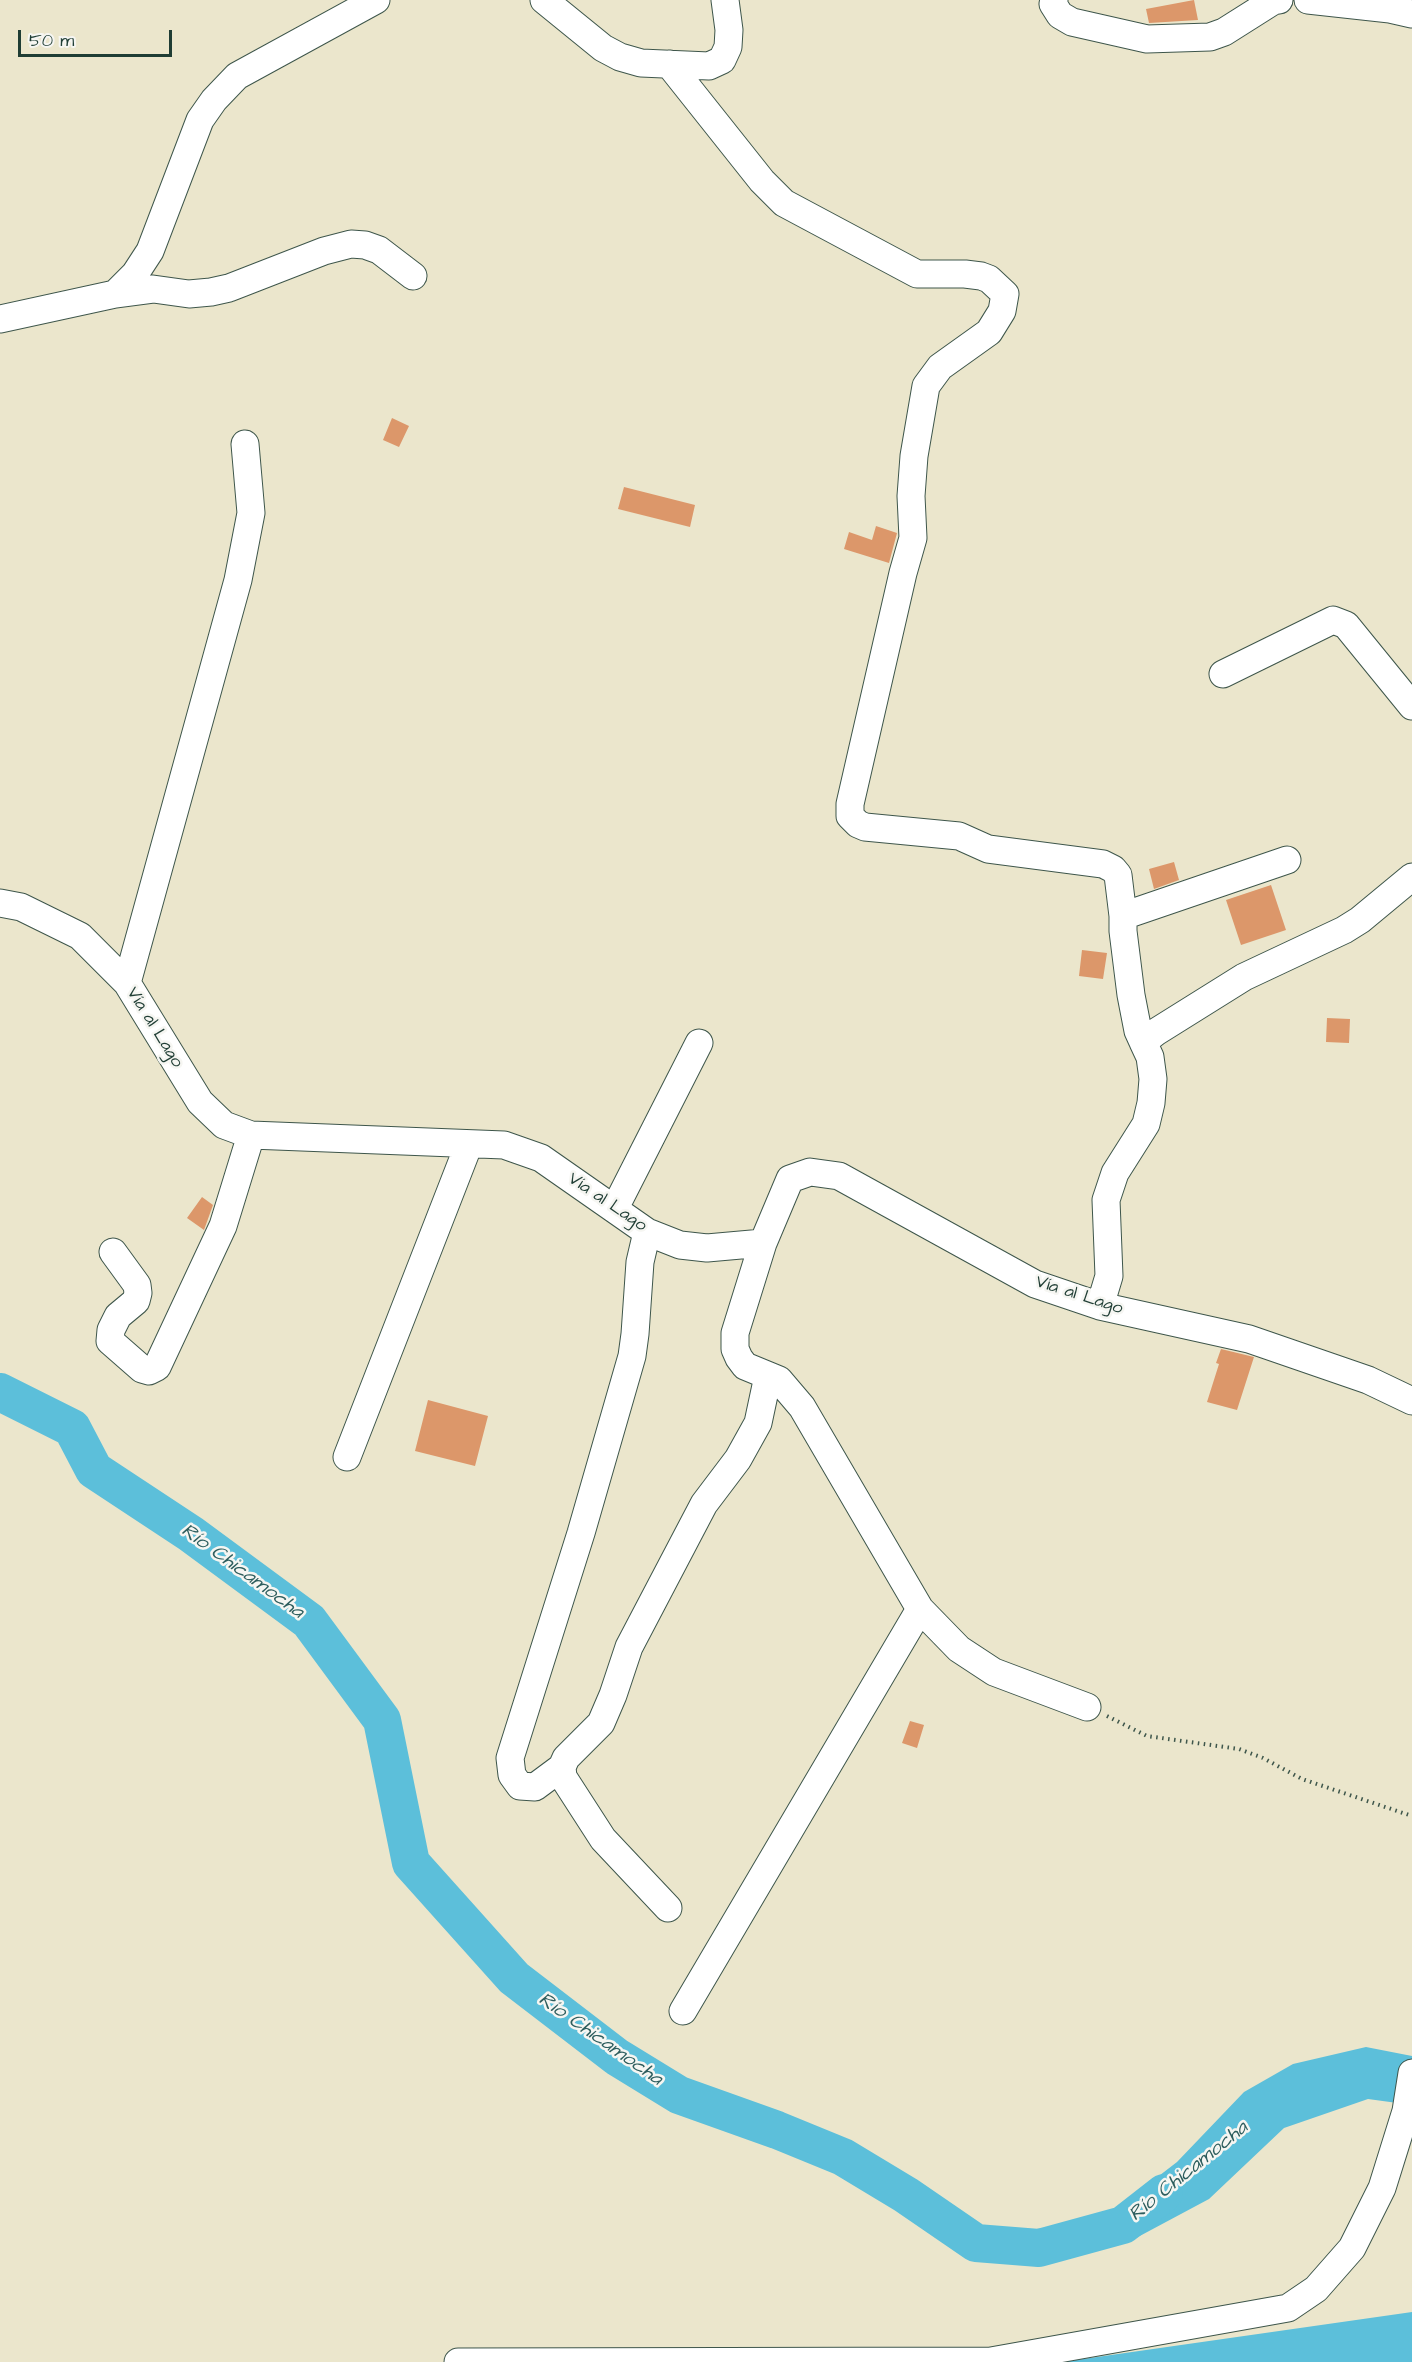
<!DOCTYPE html>
<html>
<head>
<meta charset="utf-8">
<style>
  body { margin:0 }
  #map { position:relative; width:1412px; height:2362px; overflow:hidden; background:#ebe6cc; font-family:"Architects Daughter",sans-serif }
  canvas { display:block }
  .scale { position:absolute; left:18px; top:30px; width:154px; height:27px; box-sizing:border-box; border:3px solid #1f3d34; border-top:0; padding-left:8px; font-size:18px; line-height:21px; white-space:nowrap; color:#1f3d34; -webkit-text-stroke:4px #f6f6f2; paint-order:stroke }
</style>
</head>
<body>
<div id="map">
<canvas width="1412" height="2362"></canvas>
<div class="scale">50 m</div>
</div>
<script>
const context = document.querySelector('canvas').getContext('2d');
context.lineJoin = 'round';
function paint(path, color) {
  context.fillStyle = color;
  context.fill(path, 'evenodd');
}
function poly(rows) {
  const path = new Path2D();
  for (const r of rows) {
    path.moveTo(r[0], r[1]);
    for (let i = 2; i < r.length; i += 2) path.lineTo(r[i], r[i + 1]);
  }
  return path;
}
function stroke(path, color, width, dash) {
  context.strokeStyle = color;
  context.lineWidth = width;
  context.lineCap = dash ? 'butt' : 'round';
  context.setLineDash(dash || []);
  context.stroke(path);
}
function label(font, color, halo, rows, align = 'center') {
  context.font = font + ' "Architects Daughter",sans-serif';
  context.lineWidth = 5;
  context.setLineDash([]);
  context.textBaseline = 'middle';
  context.strokeStyle = halo;
  context.fillStyle = color;
  for (const [text, x, y, turn = 0] of rows) {
    context.save();
    context.translate(x, y);
    context.rotate((+turn || 0) * Math.PI / 180);
    context.textAlign = isNaN(turn) ? turn : align;
    if (halo) context.strokeText(text, 0, 0);
    context.fillText(text, 0, 0);
    context.restore();
  }
}
paint(poly([
  [1366,2047,1412,2056,1412,2105,1368,2099,1284,2128,1209,2199,1136,2238,1112,2212,1177,2162,1244,2092,1293,2064],
  [1412,2312,1412,2362,1062,2362]
]), '#5cbfda');
stroke(poly([
  [0,1392,72,1428,94,1470,191,1534,309,1621,382,1720,411,1863,514,1978,617,2057,679,2095,777,2130,843,2157,906,2195,976,2243,1039,2248,1123,2225,1164,2193]
]), '#5cbfda', 38);
paint(poly([
  [1194,0,1198,20,1149,23,1146,9],
  [392,418,409,426,399,447,383,440],
  [624,487,695,505,690,527,618,509],
  [876,526,897,533,889,563,844,549,849,532,872,540],
  [1174,862,1179,880,1154,889,1149,869],
  [1271,885,1286,930,1241,945,1226,900],
  [1082,950,1107,953,1103,979,1079,976],
  [1327,1018,1350,1019,1349,1043,1326,1042],
  [202,1197,213,1205,204,1230,187,1218],
  [1221,1349,1254,1357,1237,1410,1207,1402,1219,1364,1216,1363],
  [428,1400,488,1416,475,1466,415,1451],
  [910,1721,924,1725,917,1748,902,1743]
]), '#dc976a');
const minor = poly([
  [544,0,603,48,620,57,641,63,709,66,722,60,728,47,729,30,725,0],
  [1054,0,1053,4,1060,15,1072,22,1147,39,1210,37,1224,32,1273,1,1279,0],
  [1308,0,1390,9,1412,14],
  [669,64,762,181,784,203,917,274,965,274,981,276,989,279,1005,294,1002,311,989,332,940,367,926,386,914,456,911,496,913,538,903,573,850,804,850,816,858,824,865,827,959,836,988,849,1103,864,1113,869,1118,875,1123,916],
  [115,294,153,289,189,294,211,292,229,288,324,251,351,244,365,245,379,250,413,276],
  [0,319,115,294,135,274,150,251,200,120,214,100,237,76,376,0],
  [1223,674,1333,620,1346,625,1412,706],
  [0,903,21,907,80,936,127,983,200,1102,224,1125,251,1135,504,1145,541,1158,647,1232,680,1245,707,1248,763,1243,790,1179,810,1172,839,1176,1035,1284,1100,1306,1249,1339,1368,1380,1412,1401],
  [127,983,238,580,251,513,245,444],
  [1143,1042,1138,1031,1131,995,1123,931,1123,916,1287,860],
  [615,1208,699,1043],
  [763,1243,735,1333,735,1349,739,1358,745,1366,779,1380,802,1407,920,1609,959,1649,994,1672,1087,1707],
  [113,1252,137,1285,138,1293,136,1301,118,1316,111,1330,110,1341,142,1369,149,1371,157,1367,223,1226,251,1135],
  [1100,1306,1109,1276,1106,1200,1115,1173,1146,1124,1151,1103,1153,1079,1150,1057,1143,1042,1156,1032,1244,977,1344,930,1360,920,1412,877],
  [347,1457,469,1144],
  [562,1767,535,1787,520,1786,512,1775,510,1758,581,1533,632,1356,635,1334,640,1262,647,1232],
  [668,1908,603,1839,563,1777,562,1767,566,1758,601,1723,613,1695,629,1647,704,1504,738,1459,758,1423,768,1376],
  [683,2011,920,1609],
  [458,2362,991,2361,1288,2308,1316,2289,1352,2248,1382,2188,1406,2111,1412,2073]
]);
stroke(minor, '#3e564b', 29);
stroke(poly([
  [1107,1716,1147,1736,1239,1749,1263,1758,1302,1779,1412,1816]
]), '#3e564b', 4, [1.5, 4.5]);
stroke(minor, '#fff', 27);
label('18px', '#1f3d34', '#f6f6f2', [
  ["Vía al Lago",154,1028,58],
  ["Vía al Lago",607,1203,34],
  ["Vía al Lago",1079,1296,18]
]);
label('italic 20px', '#2e5e5e', '#f6f6f2', [
  ["Río Chicamocha",242,1572,36],
  ["Río Chicamocha",600,2040,35],
  ["Río Chicamocha",1189,2172,-39]
]);
</script>
</body>
</html>
